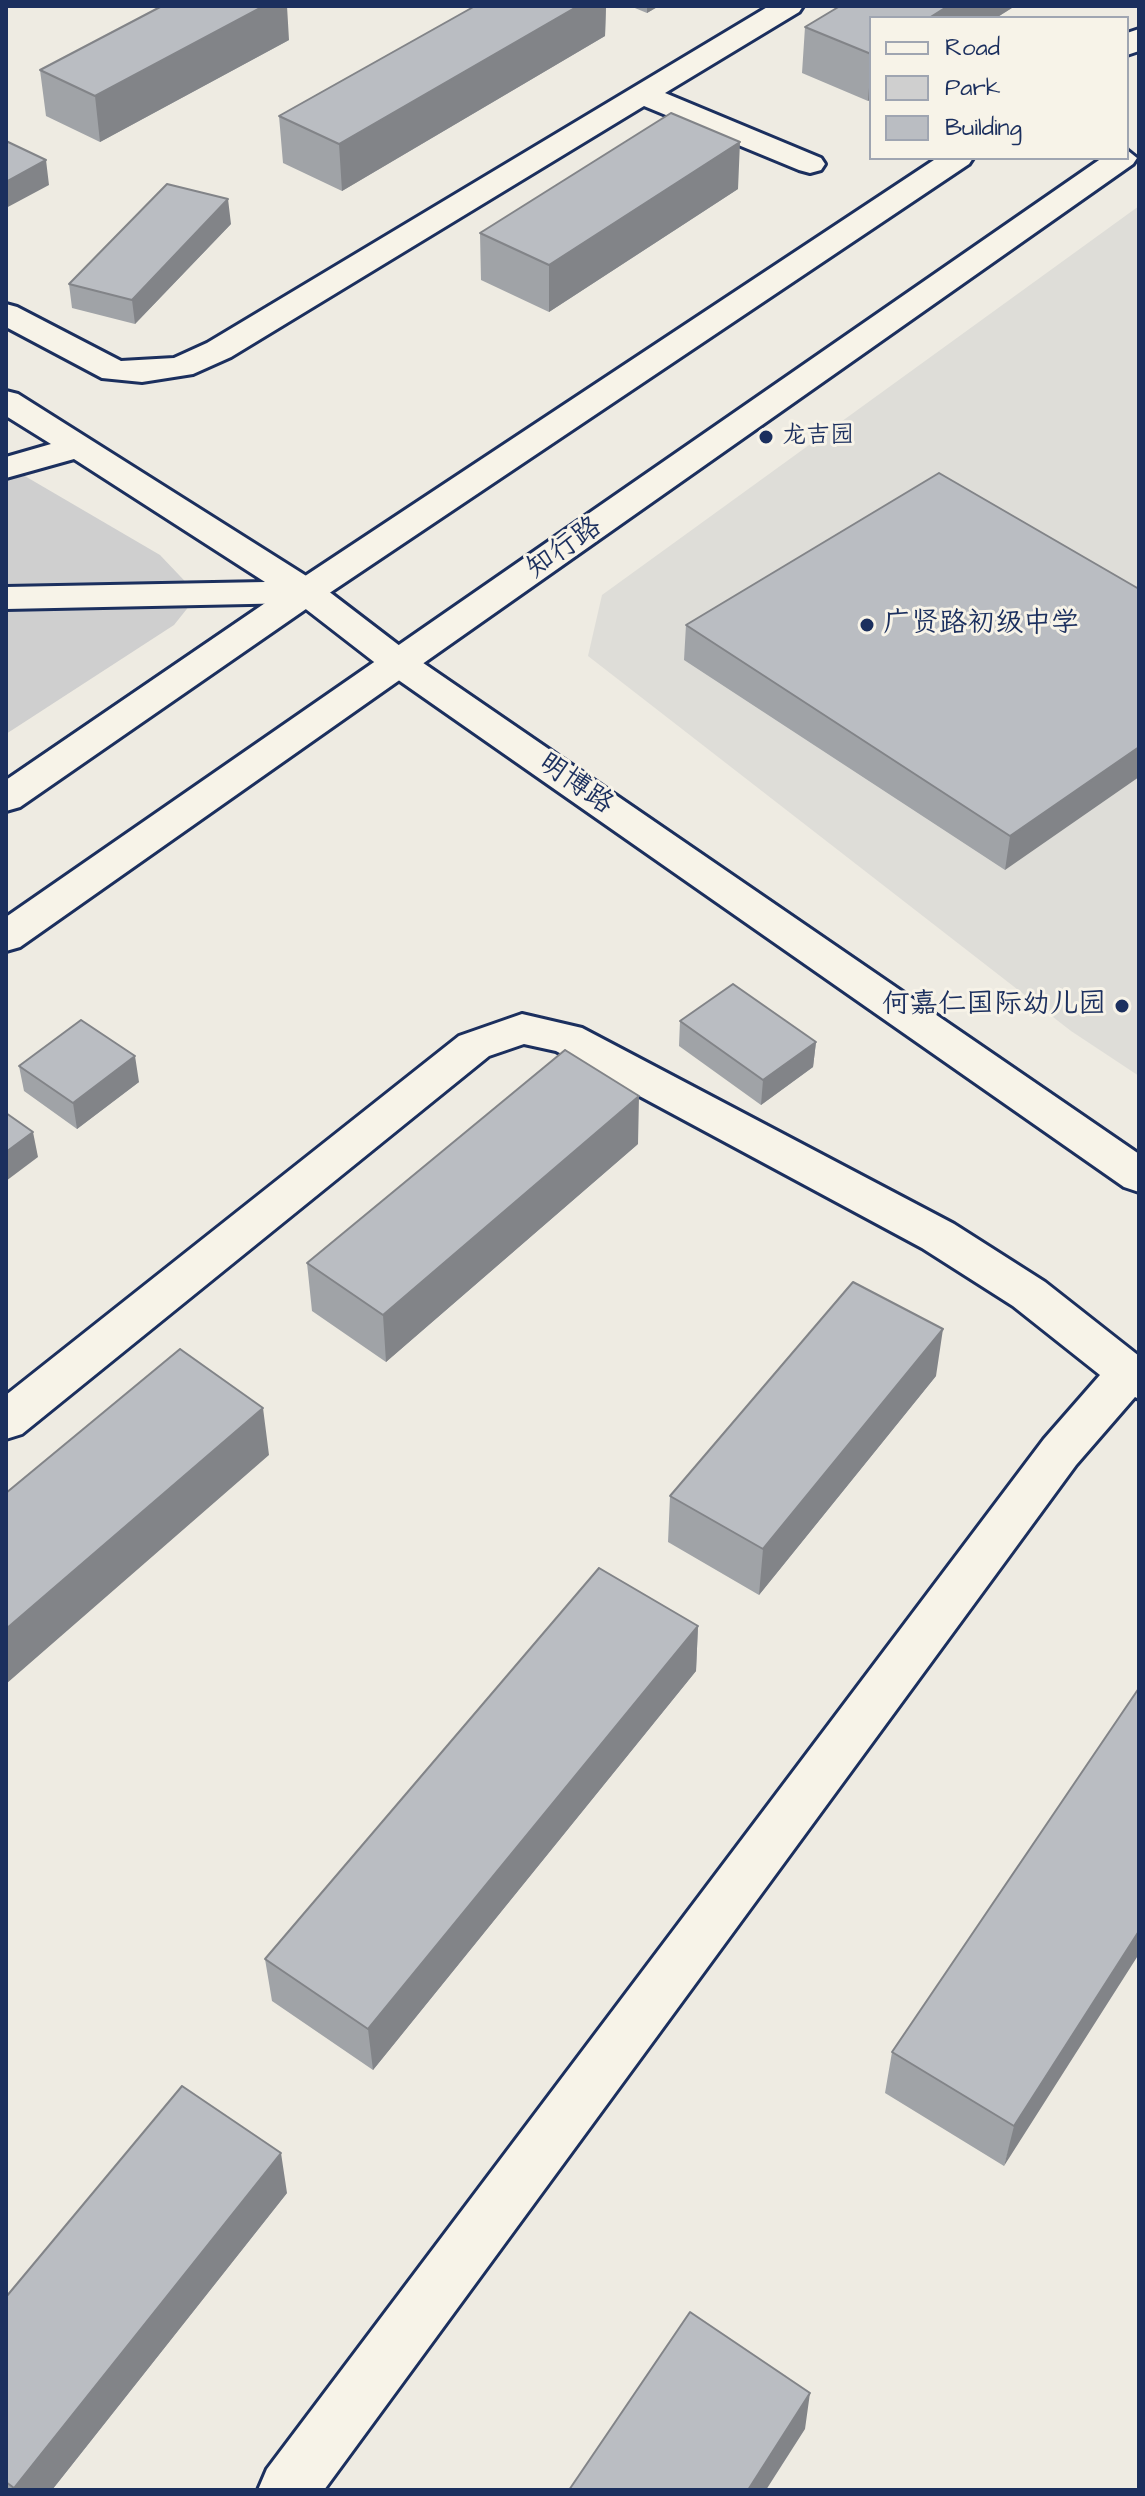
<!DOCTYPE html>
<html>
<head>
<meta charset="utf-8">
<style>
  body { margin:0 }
  #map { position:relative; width:1145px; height:2496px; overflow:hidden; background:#eeebe2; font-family:"Architects Daughter",sans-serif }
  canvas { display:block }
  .frame { position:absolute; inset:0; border:8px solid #1b2f5e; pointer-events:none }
  .legend { position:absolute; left:869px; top:16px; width:260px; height:144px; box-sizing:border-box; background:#f7f3e8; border:2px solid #9fa5b1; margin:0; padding:10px 14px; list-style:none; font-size:24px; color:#1b2f5e }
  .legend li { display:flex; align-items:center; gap:16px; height:40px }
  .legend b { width:40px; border:2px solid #9fa5b1 }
</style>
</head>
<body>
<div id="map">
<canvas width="1145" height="2496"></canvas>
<div class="frame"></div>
<ul class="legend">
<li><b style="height:10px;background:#f7f3e8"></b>Road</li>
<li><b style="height:22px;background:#cfcfcf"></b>Park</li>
<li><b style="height:22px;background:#babdc2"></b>Building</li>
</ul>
</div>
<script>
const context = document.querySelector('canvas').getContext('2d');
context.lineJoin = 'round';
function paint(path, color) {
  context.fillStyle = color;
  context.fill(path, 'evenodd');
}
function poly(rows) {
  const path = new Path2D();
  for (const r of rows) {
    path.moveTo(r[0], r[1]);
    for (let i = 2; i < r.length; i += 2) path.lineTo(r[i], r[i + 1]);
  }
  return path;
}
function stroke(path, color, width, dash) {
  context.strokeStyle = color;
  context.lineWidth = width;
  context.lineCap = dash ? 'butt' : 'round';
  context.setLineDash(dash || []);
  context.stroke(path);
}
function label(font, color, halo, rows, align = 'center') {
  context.font = font + ' "Architects Daughter","LXGW WenKai TC",sans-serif';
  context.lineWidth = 6;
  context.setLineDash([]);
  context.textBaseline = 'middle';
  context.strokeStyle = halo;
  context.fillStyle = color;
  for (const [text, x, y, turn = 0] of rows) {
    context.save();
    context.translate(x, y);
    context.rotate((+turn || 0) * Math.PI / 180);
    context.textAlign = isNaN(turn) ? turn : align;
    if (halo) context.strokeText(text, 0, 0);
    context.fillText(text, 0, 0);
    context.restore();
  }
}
paint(poly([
  [1139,206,1139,1076,1071,1031,588,656,602,595]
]), '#deddd8');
paint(poly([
  [6,465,160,555,198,595,174,625,6,734]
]), '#cfcfcf');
const minor = poly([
  [769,6,803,6,799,12,665,93,821,158,825,164,821,170,810,173,799,170,644,106,231,357,193,374,142,382,102,378,6,327,6,304,17,307,121,361,174,358,207,343,769,6],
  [6,391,18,394,319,584,413,656,1139,1154,1139,1192,1124,1187,387,672,298,603,6,609,6,587,265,582,74,459,6,478,6,457,51,444,6,416,6,391],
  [522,1014,582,1028,954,1224,1045,1282,1139,1356,1139,1399,1135,1397,1076,1465,324,2490,258,2490,267,2469,1044,1439,1100,1375,1013,1306,922,1248,556,1051,524,1044,489,1056,22,1434,6,1439,6,1395,459,1036,522,1014]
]);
const major = poly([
  [1139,29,1139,51,1127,55,1127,33,1139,29],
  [1127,150,1137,158,1133,164,20,947,6,951,6,917,1102,158,1127,158,1127,150],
  [937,158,973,158,969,164,319,600,20,807,6,811,6,780,293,584,937,158]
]);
stroke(minor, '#1b2f5e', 6);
stroke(major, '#1b2f5e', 6);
paint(minor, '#f7f3e8');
paint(major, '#f7f3e8');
paint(poly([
  [475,6,606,6,605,36,342,191,283,163,279,116],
  [630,6,659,6,647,13],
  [840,6,1015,6,996,18,871,18,871,99,868,101,802,73,805,27],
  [289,40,100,142,46,116,40,70],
  [738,189,549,312,481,280,480,233],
  [231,224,135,324,72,308,69,284],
  [1139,589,1005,870,684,660,686,625],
  [680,1021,816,1042,813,1067,761,1105,679,1046],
  [19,1066,139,1082,77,1129,24,1091],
  [638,1144,386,1362,312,1311,307,1263],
  [936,1376,759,1595,668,1542,670,1496],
  [698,1626,696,1671,373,2070,272,2001,265,1959],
  [1139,1688,1004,2166,885,2093,892,2052],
  [287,2193,52,2490,6,2490,6,2297]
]), '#a0a3a7');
paint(poly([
  [264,6,287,6,289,40,100,142,95,96],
  [578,6,606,6,605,36,342,191,339,144],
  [647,6,659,6,647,13],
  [948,6,1015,6,996,18,929,18],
  [871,61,871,99,868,101],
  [740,142,738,189,549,312,549,265],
  [46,160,49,185,6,208,6,182],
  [228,199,231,224,135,324,132,300],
  [1139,747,1139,777,1005,870,1010,836],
  [816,1042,813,1067,761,1105,763,1080],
  [135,1056,139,1082,77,1129,73,1103],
  [639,1096,638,1144,386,1362,383,1315],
  [33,1132,38,1157,6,1181,6,1152],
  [943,1329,936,1376,759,1595,763,1549],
  [263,1408,269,1455,6,1684,6,1629],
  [698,1626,696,1671,373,2070,368,2029],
  [1139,1931,1139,1954,1004,2166,1014,2126],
  [281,2153,287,2193,52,2490,15,2490,14,2488],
  [810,2393,805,2429,766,2490,748,2490]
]), '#828488');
const building = poly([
  [162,6,264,6,95,96,40,70,162,6],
  [475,6,578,6,339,144,279,116,475,6],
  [840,6,948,6,929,18,871,18,871,54,805,27,840,6],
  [671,113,740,142,549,265,480,233,671,113],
  [6,141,46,160,6,182,6,141],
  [167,184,228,199,132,300,69,284,167,184],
  [939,473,1139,589,1139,747,1010,836,686,625,939,473],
  [733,984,816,1042,763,1080,680,1021,733,984],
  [81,1020,135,1056,73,1103,19,1066,81,1020],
  [565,1050,639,1096,383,1315,307,1263,565,1050],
  [6,1113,33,1132,6,1152,6,1113],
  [853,1282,943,1329,763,1549,670,1496,853,1282],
  [180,1349,263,1408,6,1629,6,1493,180,1349],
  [599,1568,698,1626,368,2029,265,1959,599,1568],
  [1139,1688,1139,1931,1014,2126,892,2052,1139,1688],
  [182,2086,281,2153,14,2488,6,2482,6,2297,182,2086],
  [690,2312,810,2393,748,2490,569,2490,690,2312]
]);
paint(building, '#babdc2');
stroke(building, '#828488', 2);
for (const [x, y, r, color] of [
  [766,437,8,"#1b2f5e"],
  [867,625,8,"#1b2f5e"],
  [1122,1006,8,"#1b2f5e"]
]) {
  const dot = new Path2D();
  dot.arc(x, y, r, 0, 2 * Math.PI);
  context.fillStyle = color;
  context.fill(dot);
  stroke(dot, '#f7f3e8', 3);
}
label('24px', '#1b2f5e', '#f7f3e8', [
  ["龙吉园",782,437]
], 'left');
label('28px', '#1b2f5e', '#f7f3e8', [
  ["知行路",565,549,-35],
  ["明博路",575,785,35]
]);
label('28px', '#1b2f5e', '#f7f3e8', [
  ["广贤路初级中学",883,625],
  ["何嘉仁国际幼儿园",1106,1006,"right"]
], 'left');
</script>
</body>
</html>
